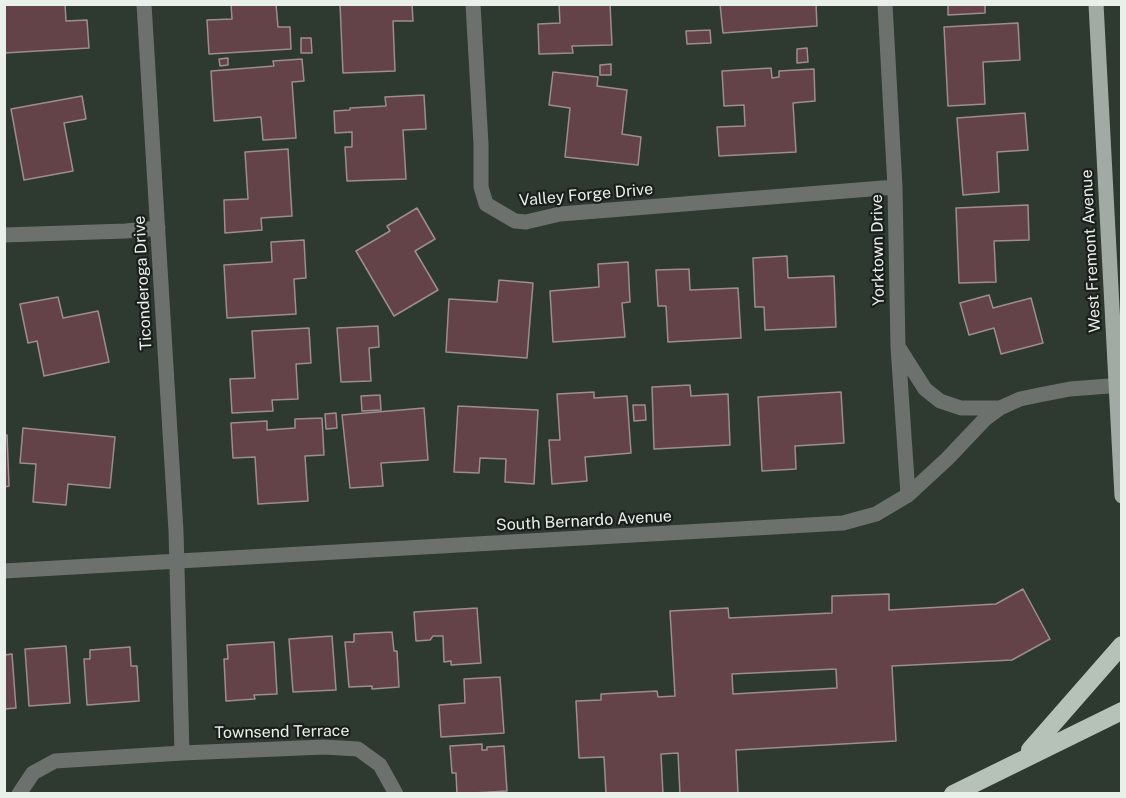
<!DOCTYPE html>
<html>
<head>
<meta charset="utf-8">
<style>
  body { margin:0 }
  #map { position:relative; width:1126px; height:798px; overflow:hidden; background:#2e3930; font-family:"Public Sans",sans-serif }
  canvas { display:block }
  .frame { position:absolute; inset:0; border:6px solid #e9f0ea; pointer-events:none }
</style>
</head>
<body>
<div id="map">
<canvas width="1126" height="798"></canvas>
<div class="frame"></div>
</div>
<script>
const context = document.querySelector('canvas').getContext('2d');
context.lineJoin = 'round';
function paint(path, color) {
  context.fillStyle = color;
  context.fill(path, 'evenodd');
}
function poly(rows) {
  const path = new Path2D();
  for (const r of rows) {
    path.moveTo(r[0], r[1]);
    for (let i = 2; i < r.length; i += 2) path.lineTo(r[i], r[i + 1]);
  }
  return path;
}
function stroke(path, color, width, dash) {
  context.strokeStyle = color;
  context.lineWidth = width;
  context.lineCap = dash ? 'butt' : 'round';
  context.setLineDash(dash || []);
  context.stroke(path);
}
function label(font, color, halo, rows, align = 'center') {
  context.font = font + ' "Public Sans",sans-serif';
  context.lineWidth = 4.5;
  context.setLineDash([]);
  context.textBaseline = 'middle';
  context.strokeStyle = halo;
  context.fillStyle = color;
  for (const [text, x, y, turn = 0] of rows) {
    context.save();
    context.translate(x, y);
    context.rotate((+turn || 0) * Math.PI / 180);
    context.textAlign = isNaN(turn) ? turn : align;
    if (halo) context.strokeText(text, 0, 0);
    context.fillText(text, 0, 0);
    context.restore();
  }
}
const building = poly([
  [4,4,65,4,66,21,87,20,89,48,4,53,4,4],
  [231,4,276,4,278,27,290,27,291,49,209,54,207,20,232,19,231,4],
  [340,4,412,4,413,21,393,21,395,71,343,73,340,4],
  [559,4,610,4,612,45,572,46,573,53,539,54,538,24,560,23,559,4],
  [720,4,816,4,817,26,723,33,720,4],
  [948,4,985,4,985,13,948,15,948,4],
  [1018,23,1020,60,983,62,985,104,948,106,944,27,1018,23],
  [710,30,711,43,687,44,686,31,710,30],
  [301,38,311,38,312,53,301,53,301,38],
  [807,48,808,62,797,63,797,49,807,48],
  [228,58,228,65,220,66,219,59,228,58],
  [302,59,304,81,292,82,296,138,263,140,261,117,214,121,211,71,274,66,273,61,302,59],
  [611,64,611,75,600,75,600,65,611,64],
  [771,68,772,78,779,77,779,71,814,69,815,101,793,103,796,152,719,156,717,127,745,126,744,105,724,106,722,71,771,68],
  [553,72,598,77,597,86,627,90,622,134,641,137,638,165,565,157,570,108,549,105,553,72],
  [424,95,426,129,403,130,406,179,347,181,345,147,352,147,352,132,335,133,334,111,350,110,350,108,386,106,385,97,424,95],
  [82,96,86,119,64,123,73,171,24,180,11,109,82,96],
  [1025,113,1028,150,997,152,999,192,963,195,957,118,1025,113],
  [288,149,292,216,261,218,262,230,225,233,224,200,248,199,245,152,288,149],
  [1028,205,1029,240,994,241,996,282,959,283,956,208,1028,205],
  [417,208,435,239,415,251,438,290,394,316,356,251,390,231,387,226,417,208],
  [304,240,306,278,294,279,296,314,227,318,224,265,272,262,271,242,304,240],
  [787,256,788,278,834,276,836,327,765,330,764,307,755,307,753,258,787,256],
  [628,262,630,302,622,303,625,337,553,342,550,291,599,287,598,264,628,262],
  [689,269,690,290,738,288,741,338,668,342,666,306,658,306,656,270,689,269],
  [499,280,533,283,527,358,446,352,449,299,497,302,499,280],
  [989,295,993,308,1031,298,1043,343,1001,354,994,328,969,335,960,303,989,295],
  [58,297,63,318,98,311,109,362,44,376,37,341,28,343,20,304,58,297],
  [378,326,379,347,369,348,371,381,341,382,337,328,378,326],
  [309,328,311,363,296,364,298,399,272,400,273,411,232,413,230,379,255,378,252,331,309,328],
  [690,385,691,396,728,394,730,445,654,449,652,387,690,385],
  [594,392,594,398,627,396,631,453,585,457,587,481,552,484,549,440,560,440,557,394,594,392],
  [841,392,844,443,795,446,796,469,762,471,758,397,841,392],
  [380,395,381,410,362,411,361,396,380,395],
  [633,405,645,405,646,420,634,421,633,405],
  [458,406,538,410,534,484,505,482,506,459,480,458,479,473,454,472,458,406],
  [424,408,428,460,381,463,383,486,350,488,342,415,424,408],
  [336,413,337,428,326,429,325,414,336,413],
  [322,418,324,455,305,456,308,501,258,504,255,457,233,458,231,423,267,421,267,430,295,428,295,419,322,418],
  [23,428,115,437,110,488,68,484,66,505,33,502,36,464,20,463,23,428],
  [4,435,7,435,9,486,4,487,4,435],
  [1023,589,1050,639,1012,660,892,666,896,741,736,750,738,794,680,794,678,753,661,754,663,794,606,794,604,757,579,758,576,701,601,700,601,694,657,691,658,697,675,696,670,611,728,608,729,618,832,613,832,596,889,594,889,610,996,604,1023,589],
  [836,669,837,688,733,694,732,674,836,669],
  [477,608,481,663,451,665,451,661,444,662,443,636,433,636,430,640,416,641,414,612,477,608],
  [392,632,394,651,397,651,399,687,372,689,372,686,349,687,345,642,354,642,354,634,392,632],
  [332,636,336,690,293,692,289,639,332,636],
  [274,642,277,694,254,695,255,699,226,701,224,659,228,659,227,645,274,642],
  [66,646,70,703,29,706,25,649,66,646],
  [130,647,131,666,137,666,139,701,87,705,84,659,90,659,90,650,130,647],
  [12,654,16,708,4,709,4,655,12,654],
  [500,677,504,733,441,737,439,705,465,703,464,679,500,677],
  [482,744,482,750,487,750,487,747,504,746,507,791,457,794,456,773,452,773,450,746,482,744]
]);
paint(building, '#634248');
stroke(building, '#9e8d90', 1.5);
stroke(poly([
  [144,4,176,531,182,753],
  [473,4,481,144,481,187,486,204,515,221,526,222,560,214,895,187],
  [885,4,895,187,898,347,908,495],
  [4,235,126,231,158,228],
  [899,348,925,389,940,401,961,408,1000,408],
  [4,571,843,523,876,514,908,495,947,459,985,419,1000,408,1020,399,1039,395,1070,389,1122,385],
  [19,794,33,773,55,761,182,753,324,747,358,749,380,765,396,794]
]), '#6c716d', 15);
stroke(poly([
  [1096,4,1122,496]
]), '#a1aba3', 15);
stroke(poly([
  [1030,750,1122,645],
  [953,794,1122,711]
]), '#b6c2b8', 18);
label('16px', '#e9f0ea', '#1a1f1b', [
  ["Valley Forge Drive",586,195,-5],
  ["Yorktown Drive",878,250,-91],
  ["West Fremont Avenue",1091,251,-93],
  ["Ticonderoga Drive",143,283,-93],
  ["South Bernardo Avenue",584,521,-3],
  ["Townsend Terrace",282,732,-1]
]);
</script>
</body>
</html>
